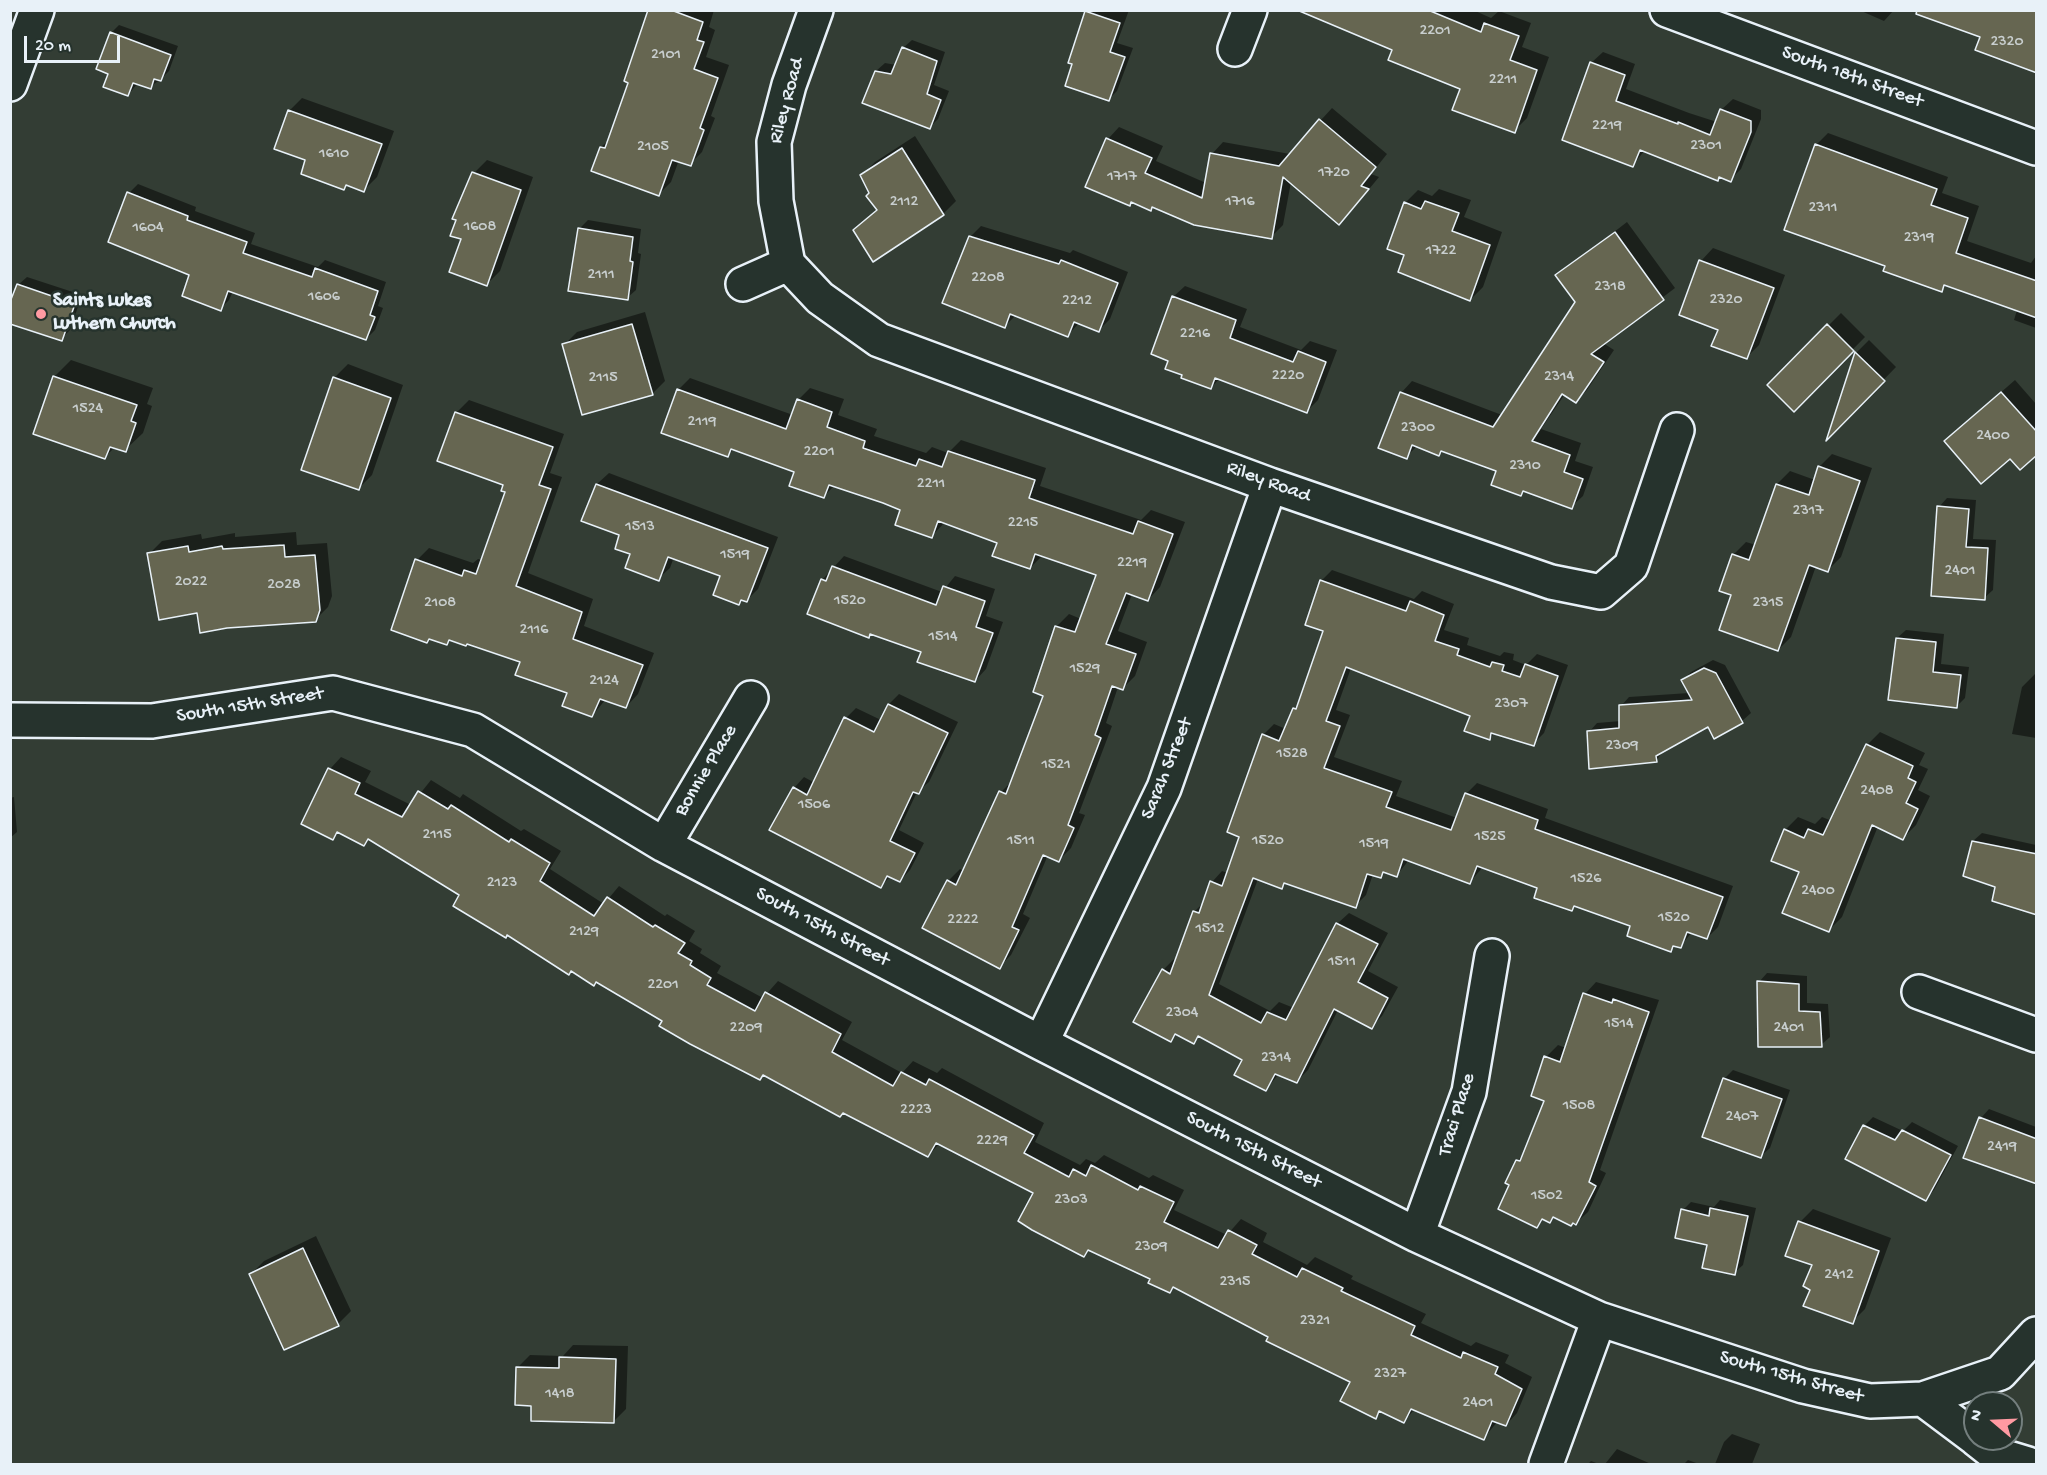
<!DOCTYPE html>
<html>
<head>
<meta charset="utf-8">
<style>
  body { margin:0 }
  #map { position:relative; width:2047px; height:1475px; overflow:hidden; background:#333d34; font-family:"Gochi Hand",sans-serif }
  canvas { display:block }
  .frame { position:absolute; inset:0; border:12px solid #e8f1f8; pointer-events:none }
  .north { position:absolute; left:1963px; top:1391px; width:60px; height:60px; box-sizing:border-box; background:#26332d; border:2px solid #747f7e; border-radius:50%; rotate:289deg; font-size:16px; font-weight:700; line-height:24px; text-align:center; color:#e8f1f8 }
  .north::after { content:''; display:block; margin:auto; width:21px; height:27px; background:#ff9aa2; clip-path:polygon(50% 0,100% 100%,50% 72%,0 100%) }
  .scale { position:absolute; left:24px; top:36px; width:96px; height:27px; box-sizing:border-box; border:3px solid #e8f1f8; border-top:0; padding-left:8px; font-size:18px; line-height:21px; white-space:nowrap; color:#e8f1f8; -webkit-text-stroke:4px #26332d; paint-order:stroke }
</style>
</head>
<body>
<div id="map">
<canvas width="2047" height="1475"></canvas>
<div class="frame"></div>
<div class="north">N</div>
<div class="scale">20 m</div>
</div>
<script>
const context = document.querySelector('canvas').getContext('2d');
context.lineJoin = 'round';
function paint(path, color) {
  context.fillStyle = color;
  context.fill(path, 'evenodd');
}
function poly(rows) {
  const path = new Path2D();
  for (const r of rows) {
    path.moveTo(r[0], r[1]);
    for (let i = 2; i < r.length; i += 2) path.lineTo(r[i], r[i + 1]);
  }
  return path;
}
function stroke(path, color, width, dash) {
  context.strokeStyle = color;
  context.lineWidth = width;
  context.lineCap = dash ? 'butt' : 'round';
  context.setLineDash(dash || []);
  context.stroke(path);
}
function label(font, color, halo, rows, align = 'center') {
  context.font = font + ' "Gochi Hand",sans-serif';
  context.lineWidth = 5;
  context.setLineDash([]);
  context.textBaseline = 'middle';
  context.strokeStyle = halo;
  context.fillStyle = color;
  for (const [text, x, y, turn = 0] of rows) {
    context.save();
    context.translate(x, y);
    context.rotate((+turn || 0) * Math.PI / 180);
    context.textAlign = isNaN(turn) ? turn : align;
    if (halo) context.strokeText(text, 0, 0);
    context.fillText(text, 0, 0);
    context.restore();
  }
}
paint(poly([
  [650,10,714,10,709,27,715,30,706,57,729,65,711,116,715,118,702,152,690,164,679,160,671,182,659,194,601,147,610,139],
  [1087,10,1129,10,1117,43,1133,48,1117,91,1109,99,1070,62],
  [1336,10,1473,10,1491,18,1499,11,1531,23,1522,47,1549,57,1527,118,1514,131,1462,88,1394,49],
  [1859,10,1894,10,1884,21],
  [119,25,178,46,169,71,161,79,150,87,138,83,128,95,110,73,111,33],
  [912,40,945,52,934,85,949,91,938,119,929,128,876,71,885,63,896,65,903,48],
  [1603,52,1635,64,1626,89,1689,113,1717,122,1721,110,1733,99,1761,110,1761,119,1741,169,1730,180,1721,176,1718,179,1645,150,1633,165,1591,63],
  [302,98,394,131,377,177,364,190,347,184,344,188,307,160,289,111],
  [1332,108,1387,154,1371,174,1379,177,1351,211,1291,182,1283,225,1271,237,1153,206,1150,209,1132,201,1129,205,1087,186,1108,139,1119,127,1163,146,1156,161,1206,183,1212,154,1223,142,1290,154],
  [1828,133,1948,177,1942,193,1979,206,1967,241,2031,263,2036,256,2036,328,2014,320,2017,310,1947,285,1941,290,1887,265,1816,145],
  [915,136,956,201,943,214,855,231,878,209,862,175,875,162],
  [487,160,533,177,500,271,487,284,463,238,474,173],
  [138,184,196,207,195,211,255,233,251,244,318,267,325,260,386,282,378,306,383,308,375,330,366,339,233,291,229,300,220,309,129,193],
  [1439,189,1471,200,1464,217,1502,232,1483,287,1470,300,1406,255,1405,203,1418,190,1432,196],
  [588,220,641,229,638,253,641,254,636,290,627,298,579,229],
  [1627,222,1675,288,1603,343,1614,350,1587,390,1576,401,1565,394,1541,429,1581,443,1575,461,1593,467,1583,496,1571,507,1525,490,1521,494,1498,470,1443,450,1439,454,1418,445,1406,457,1401,393,1412,381,1502,415,1577,302,1557,276],
  [981,226,1070,253,1073,250,1128,272,1110,319,1099,330,1080,322,1068,335,1016,315,1005,326,970,237],
  [1713,248,1785,275,1759,345,1746,358,1719,329,1701,261],
  [27,277,82,295,70,330,61,339,18,285],
  [1185,286,1247,309,1240,327,1301,350,1310,341,1337,350,1318,400,1307,411,1220,378,1211,388,1184,374,1173,297],
  [645,312,665,381,652,394,564,345,577,332],
  [1841,313,1865,337,1794,409,1769,385],
  [1869,340,1896,367,1829,436,1856,353],
  [71,360,153,388,147,404,152,406,143,433,125,450,115,447,105,457,54,377],
  [348,364,403,385,372,475,359,488,303,469,335,377],
  [690,378,793,415,798,400,810,388,844,399,838,415,877,429,874,436,926,453,932,447,948,453,961,440,1046,468,1040,486,1141,520,1151,510,1185,522,1160,587,1148,600,1132,594,1118,631,1147,642,1135,676,1123,688,1118,687,1106,723,1112,726,1079,813,1085,815,1071,848,1059,860,1048,855,1023,914,1030,918,1011,955,999,967,948,881,960,869,964,871,1001,792,1013,780,1045,695,1034,691,1057,626,1069,614,1081,619,1098,574,1043,555,1030,568,999,542,945,522,932,536,902,509,835,485,824,496,796,471,735,448,727,456,678,390],
  [2015,380,2036,404,2036,453,2010,457,1959,429],
  [469,400,564,434,550,473,562,477,528,573,593,599,584,626,654,653,638,694,626,707,606,699,592,716,569,692,522,661,467,642,451,639,447,644,430,638,427,641,417,560,429,548,473,563,478,559,482,560,507,491,505,484,456,413],
  [1832,454,1872,468,1841,557,1828,570,1816,566,1791,637,1778,650,1733,594,1733,555,1746,542,1756,545,1777,484,1790,471,1815,480,1819,467],
  [609,473,778,537,758,589,746,601,742,599,738,603,722,576,674,557,670,568,658,579,632,554,597,484],
  [1947,498,1976,500,1973,539,1996,540,1993,590,1984,598,1939,507],
  [296,532,297,545,327,543,332,596,328,607,315,620,198,611,149,554,162,541,201,534,202,539,235,533,235,537],
  [844,556,942,592,955,576,995,589,986,616,1003,622,986,669,975,681,923,651,872,633,869,636,822,580],
  [1332,570,1414,599,1422,591,1454,604,1444,630,1469,638,1467,645,1500,656,1504,652,1514,654,1513,660,1526,665,1537,654,1568,665,1544,733,1533,744,1495,733,1489,739,1472,715,1351,668,1336,710,1350,715,1334,757,1402,781,1396,796,1457,818,1466,794,1477,783,1548,809,1545,818,1733,886,1718,927,1707,938,1692,932,1680,947,1676,945,1670,951,1632,925,1576,905,1572,909,1539,888,1483,867,1470,882,1409,860,1397,875,1386,871,1381,877,1373,874,1366,895,1355,906,1286,882,1281,887,1258,879,1219,984,1270,1011,1279,1002,1294,1008,1338,923,1349,913,1388,933,1368,971,1398,987,1382,1016,1371,1027,1338,1010,1308,1070,1297,1081,1279,1074,1266,1089,1244,1059,1200,1036,1193,1042,1177,1034,1170,1040,1163,970,1174,959,1176,961,1194,912,1205,901,1212,882,1222,871,1228,873,1241,836,1263,735,1274,724,1286,729,1294,709,1300,702,1325,631,1321,581],
  [1906,630,1944,634,1941,664,1969,667,1965,698,1956,707,1897,638],
  [1713,660,1725,665,1751,713,1742,721,1714,737,1708,725,1664,750,1656,761,1589,732,1597,723,1621,721,1621,706,1629,697,1689,693,1683,681,1691,672],
  [2035,674,2036,675,2036,738,2012,734,2022,687],
  [899,694,958,722,929,782,917,792,899,830,924,843,910,870,900,881,891,876,880,887,794,788,804,777,815,783,846,718,856,708,881,720,889,704],
  [1880,732,1925,753,1919,765,1928,769,1918,790,1930,796,1916,825,1903,838,1878,826,1842,917,1829,930,1785,830,1798,817,1815,824,1822,817,1832,821,1867,745],
  [341,757,371,771,365,782,411,805,431,780,460,798,463,794,521,831,524,829,561,851,550,869,604,904,619,886,665,916,667,914,695,931,689,941,702,949,700,953,721,966,717,973,763,998,778,981,852,1022,842,1040,902,1073,913,1061,937,1073,942,1068,1044,1123,1035,1142,1080,1165,1086,1159,1095,1163,1104,1155,1149,1178,1153,1175,1184,1190,1174,1210,1227,1235,1241,1219,1267,1233,1263,1242,1307,1265,1315,1257,1353,1276,1351,1279,1426,1314,1421,1323,1471,1346,1476,1342,1509,1355,1505,1363,1532,1377,1517,1413,1506,1425,1498,1421,1484,1438,1415,1409,1404,1421,1382,1411,1376,1417,1352,1381,1174,1286,1169,1291,1152,1278,1090,1249,1084,1255,1035,1193,940,1143,928,1156,764,1074,760,1078,370,838,364,844,339,832,333,838,303,823,330,769],
  [14,797,17,832,10,838,10,798],
  [1982,833,2036,845,2036,899,1997,886,1973,841],
  [1767,973,1807,976,1807,1003,1828,1004,1830,1037,1821,1045,1759,982],
  [1596,982,1659,1000,1600,1170,1606,1173,1588,1212,1576,1223,1554,1216,1550,1221,1545,1218,1537,1226,1511,1184,1517,1161,1525,1153,1546,1100,1546,1057,1558,1045,1566,1048,1585,994],
  [1733,1070,1790,1090,1770,1148,1761,1156,1704,1136,1725,1078],
  [1989,1109,2036,1127,2036,1176,1981,1118],
  [1873,1117,1903,1131,1912,1122,1958,1146,1934,1190,1926,1199,1864,1126],
  [1720,1200,1756,1208,1743,1265,1734,1273,1683,1210,1691,1202,1714,1207],
  [1813,1209,1891,1238,1865,1309,1852,1322,1814,1264,1800,1222],
  [316,1236,351,1311,338,1324,251,1274,264,1261],
  [573,1345,628,1346,626,1409,613,1422,532,1404,517,1368,530,1355,563,1356],
  [1732,1434,1760,1444,1752,1464,1715,1464,1724,1442],
  [1617,1449,1651,1464,1605,1464],
  [1688,1460,1699,1464,1684,1464],
  [1591,1461,1599,1464,1588,1464]
]), '#0007');
const building = poly([
  [648,10,671,10,703,22,697,40,704,42,694,69,718,78,700,128,704,130,691,166,672,160,659,196,591,171,600,147,605,148,628,83,624,81,648,10],
  [1297,10,1428,10,1481,32,1484,23,1519,36,1510,60,1537,70,1515,133,1452,110,1460,89,1388,60,1392,50,1297,10],
  [1917,10,2037,10,2037,73,1975,50,1980,37,1916,14,1917,10],
  [1085,11,1120,23,1110,52,1125,57,1109,101,1065,86,1072,64,1068,63,1085,11],
  [110,32,171,55,161,81,154,79,151,89,133,83,128,96,103,87,108,74,96,69,110,32],
  [902,47,937,61,927,94,941,100,930,129,862,103,875,71,891,74,902,47],
  [1590,62,1625,75,1616,101,1678,124,1678,122,1710,135,1720,109,1751,121,1751,132,1731,182,1719,177,1718,181,1640,150,1633,167,1562,140,1590,62],
  [288,110,382,144,364,192,346,185,344,190,301,174,305,160,274,149,288,110],
  [1319,119,1376,167,1361,186,1369,189,1339,225,1283,177,1272,239,1194,225,1152,207,1151,211,1131,202,1130,206,1085,187,1106,138,1152,158,1145,173,1202,198,1210,153,1279,166,1319,119],
  [1815,144,1937,189,1931,205,1968,218,1956,253,2037,281,2037,318,1944,285,1942,292,1883,271,1885,266,1784,230,1815,144],
  [902,148,944,215,873,262,853,230,877,210,866,196,869,193,860,175,902,148],
  [472,172,521,190,487,286,449,272,461,239,450,236,456,220,452,219,472,172],
  [127,192,188,216,187,220,247,242,243,253,312,277,315,268,378,291,370,315,375,317,366,340,228,291,221,311,182,296,189,275,108,242,127,192],
  [1425,201,1459,213,1452,231,1490,245,1470,301,1398,272,1404,255,1387,249,1404,202,1421,209,1425,201],
  [578,228,633,237,630,261,633,262,628,300,568,291,578,228],
  [1615,232,1664,300,1591,354,1604,362,1576,403,1562,394,1532,441,1570,455,1564,472,1583,479,1572,509,1523,491,1521,496,1491,485,1496,471,1441,451,1439,456,1412,445,1407,459,1378,448,1400,392,1493,427,1575,302,1555,275,1615,232],
  [969,236,1059,264,1061,260,1118,283,1099,332,1074,322,1068,337,1010,314,1005,328,942,303,969,236],
  [1699,260,1774,288,1747,359,1711,346,1718,330,1679,315,1699,260],
  [17,284,75,304,62,341,10,324,10,302,17,284],
  [1172,296,1236,320,1230,338,1293,362,1298,351,1326,362,1307,413,1215,378,1211,389,1181,378,1182,375,1165,369,1168,361,1151,354,1172,296],
  [632,324,653,395,582,415,562,344,632,324],
  [1827,324,1854,351,1794,412,1767,385,1827,324],
  [1855,352,1885,381,1826,441,1855,352],
  [53,376,137,405,131,421,136,423,126,452,110,447,105,459,33,434,53,376],
  [333,377,391,398,359,490,301,470,333,377],
  [677,389,786,429,797,399,832,412,827,427,865,441,863,448,916,466,919,459,942,467,948,451,1035,480,1029,498,1133,534,1138,521,1173,534,1148,601,1126,593,1106,644,1136,654,1123,690,1112,686,1095,735,1101,738,1068,825,1074,828,1059,862,1043,855,1012,927,1019,930,1000,969,922,928,947,880,956,885,999,791,1006,794,1043,696,1033,692,1055,626,1075,632,1096,575,1035,554,1030,569,992,556,997,543,938,521,932,538,895,525,900,510,883,503,829,485,824,498,789,486,794,472,731,449,728,457,661,433,677,389],
  [2001,392,2037,432,2037,455,2020,470,2010,459,1981,484,1944,441,2001,392],
  [455,412,553,447,539,485,551,489,516,586,582,612,573,639,643,665,626,708,600,699,592,717,562,706,567,693,515,675,520,662,467,644,466,646,449,640,447,645,429,639,427,643,391,630,415,559,462,576,464,570,476,574,505,492,501,491,503,485,437,461,455,412],
  [1818,466,1860,481,1828,572,1809,565,1778,651,1719,630,1731,595,1719,591,1732,554,1749,560,1776,484,1809,495,1818,466],
  [596,484,768,548,747,602,741,600,739,605,713,595,720,576,668,557,659,581,625,568,630,554,615,549,619,535,581,521,596,484],
  [1937,506,1969,509,1966,547,1988,548,1985,600,1931,596,1937,506],
  [284,545,285,557,315,555,320,610,316,622,227,628,200,633,197,613,159,620,147,553,188,546,189,552,222,546,223,549,284,545],
  [832,566,936,605,943,586,985,601,976,627,993,633,975,682,917,662,921,652,870,634,869,638,807,614,821,579,826,581,832,566],
  [1320,580,1406,611,1410,601,1444,615,1435,641,1459,649,1457,655,1490,667,1492,662,1504,665,1502,671,1520,677,1525,664,1558,676,1534,746,1491,733,1490,740,1464,731,1470,716,1346,667,1326,721,1340,726,1324,768,1392,792,1386,807,1451,830,1465,793,1538,820,1535,829,1723,897,1707,939,1687,932,1681,948,1673,946,1671,952,1627,936,1630,926,1574,906,1572,911,1534,898,1537,888,1477,866,1470,884,1403,859,1397,877,1383,872,1381,878,1367,874,1356,908,1284,883,1282,889,1253,878,1209,995,1261,1023,1267,1012,1286,1020,1336,923,1378,944,1358,982,1388,998,1372,1029,1334,1009,1297,1083,1275,1074,1266,1091,1234,1075,1242,1060,1198,1036,1194,1044,1175,1034,1171,1042,1133,1022,1162,969,1170,974,1193,911,1199,913,1210,881,1222,886,1239,837,1227,832,1262,734,1279,741,1293,708,1296,709,1323,631,1305,625,1320,580],
  [1896,638,1936,642,1933,672,1961,675,1957,708,1888,700,1896,638],
  [1704,668,1716,673,1743,723,1714,739,1708,727,1656,756,1657,762,1589,769,1587,731,1619,728,1619,705,1692,700,1681,680,1704,668],
  [888,704,948,733,919,794,913,792,890,841,915,853,900,882,887,876,881,888,769,830,793,787,807,795,844,717,874,732,888,704],
  [1866,744,1913,766,1908,778,1916,782,1906,803,1918,809,1903,840,1872,825,1829,932,1782,913,1799,872,1771,861,1784,829,1804,838,1808,829,1823,835,1866,744],
  [328,768,360,783,355,794,402,817,418,791,448,809,451,805,509,842,511,839,550,863,540,881,594,916,607,897,653,927,655,925,685,943,678,953,692,961,690,965,711,978,707,985,755,1011,765,992,841,1034,832,1052,893,1086,901,1072,926,1085,929,1079,1034,1135,1024,1153,1069,1177,1073,1169,1086,1176,1091,1165,1138,1190,1140,1186,1174,1202,1164,1222,1218,1248,1228,1230,1257,1245,1252,1254,1297,1277,1302,1268,1343,1288,1341,1291,1415,1326,1411,1335,1461,1358,1463,1352,1498,1367,1495,1374,1522,1389,1506,1426,1492,1421,1484,1440,1411,1409,1404,1423,1379,1411,1376,1419,1340,1401,1350,1382,1266,1341,1268,1337,1173,1287,1170,1293,1148,1283,1150,1279,1088,1250,1084,1257,1032,1230,1018,1221,1033,1193,936,1143,928,1157,843,1113,840,1117,763,1075,760,1080,690,1044,659,1026,662,1021,596,982,594,986,571,971,569,975,507,935,506,938,453,906,459,895,368,839,364,846,337,832,333,840,301,824,328,768],
  [1972,841,2037,854,2037,915,1992,901,1995,887,1963,876,1972,841],
  [1757,981,1799,984,1799,1011,1820,1012,1822,1047,1758,1047,1757,981],
  [1583,993,1612,1003,1613,999,1649,1012,1589,1182,1596,1186,1576,1225,1573,1223,1571,1226,1553,1217,1550,1223,1542,1219,1537,1228,1498,1209,1509,1185,1505,1183,1516,1160,1520,1161,1544,1101,1531,1096,1544,1056,1560,1062,1583,993],
  [1723,1078,1782,1099,1761,1158,1702,1137,1723,1078],
  [1979,1117,2037,1139,2037,1184,1963,1158,1979,1117],
  [1863,1125,1895,1140,1902,1130,1951,1155,1926,1201,1845,1159,1863,1125],
  [1710,1208,1748,1216,1735,1275,1702,1268,1707,1245,1675,1238,1681,1209,1709,1216,1710,1208],
  [1798,1221,1879,1251,1853,1324,1803,1306,1810,1290,1803,1286,1812,1265,1785,1256,1798,1221],
  [303,1248,339,1326,284,1350,249,1274,303,1248],
  [559,1357,616,1359,614,1423,531,1421,531,1406,515,1405,516,1367,559,1368,559,1357]
]);
paint(building, '#666651');
stroke(building, '#e8f1f8', 1.5);
const minor = poly([
  [816,10,789,85,774,142,776,201,788,264,820,298,879,340,1270,485,1551,582,1601,592,1631,566,1677,430],
  [1667,10,2036,148],
  [1235,49,1250,10],
  [10,84,37,10],
  [743,284,788,264],
  [10,720,152,721,333,693,473,730,664,845,1041,1043,1417,1235,1599,1319,1803,1386,1870,1401,1923,1399,2000,1373,2036,1334],
  [664,845,751,698],
  [1919,992,2036,1035],
  [1041,1043,1164,788,1270,485],
  [1417,1235,1469,1092,1492,956],
  [1923,1399,1975,1438],
  [1976,1439,1995,1454,2028,1464],
  [1546,1464,1599,1319]
]);
stroke(minor, '#e8f1f8', 38);
stroke(minor, '#26332d', 33);
for (const [x, y, r, color] of [
  [41,314,6,"#ff9aa2"]
]) {
  const dot = new Path2D();
  dot.arc(x, y, r, 0, 2 * Math.PI);
  context.fillStyle = color;
  context.fill(dot);
  stroke(dot, '#26332d', 2);
}
label('16px', '#c8cece', null, [
  ["2201",1435,32],
  ["2320",2007,43],
  ["2101",666,56],
  ["2211",1503,81],
  ["2219",1607,127],
  ["2301",1706,147],
  ["2105",653,148],
  ["1610",334,155],
  ["1720",1334,174],
  ["1717",1122,178],
  ["2112",904,203],
  ["1716",1240,203],
  ["2311",1823,209],
  ["1608",480,228],
  ["1604",148,229],
  ["2319",1919,239],
  ["1722",1441,252],
  ["2111",601,276],
  ["2208",988,279],
  ["2318",1610,288],
  ["1606",324,298],
  ["2320",1726,301],
  ["2212",1077,302],
  ["2216",1195,335],
  ["2220",1288,377],
  ["2314",1559,378],
  ["2115",603,379],
  ["1524",88,410],
  ["2119",702,423],
  ["2300",1418,429],
  ["2400",1993,437],
  ["2201",819,453],
  ["2310",1525,467],
  ["2211",931,485],
  ["2317",1808,512],
  ["2215",1023,524],
  ["1513",640,528],
  ["1519",735,556],
  ["2219",1132,564],
  ["2401",1960,572],
  ["2022",191,583],
  ["2028",284,586],
  ["1520",850,602],
  ["2108",440,604],
  ["2315",1768,604],
  ["2116",534,631],
  ["1514",943,638],
  ["1529",1085,670],
  ["2124",604,682],
  ["2307",1511,705],
  ["2309",1622,747],
  ["1528",1292,755],
  ["1521",1056,766],
  ["2408",1877,792],
  ["1506",814,806],
  ["2115",437,836],
  ["1525",1490,838],
  ["1511",1021,842],
  ["1520",1268,842],
  ["1519",1374,845],
  ["1526",1586,880],
  ["2123",502,884],
  ["2400",1818,892],
  ["1520",1674,919],
  ["2222",963,921],
  ["1512",1210,930],
  ["2129",584,933],
  ["1511",1342,963],
  ["2201",663,986],
  ["2304",1182,1014],
  ["1514",1619,1025],
  ["2209",746,1029],
  ["2401",1789,1029],
  ["2314",1276,1059],
  ["1508",1579,1107],
  ["2223",916,1111],
  ["2407",1742,1118],
  ["2229",992,1142],
  ["2419",2002,1148],
  ["1502",1547,1197],
  ["2303",1071,1201],
  ["2309",1151,1248],
  ["2412",1839,1276],
  ["2315",1235,1283],
  ["2321",1315,1322],
  ["2327",1390,1375],
  ["1418",560,1395],
  ["2401",1478,1404]
]);
label('20px', '#e8f1f8', '#26332d', [
  ["South 18th Street",1852,78,20],
  ["Riley Road",788,101,-75],
  ["Riley Road",1268,483,20],
  ["South 15th Street",250,706,-9],
  ["Sarah Street",1168,769,-68],
  ["Bonnie Place",707,771,-59],
  ["South 15th Street",822,928,28],
  ["Traci Place",1458,1115,-73],
  ["South 15th Street",1253,1151,27],
  ["South 15th Street",1791,1378,16]
]);
label('bold 20px', '#e8f1f8', '#26332d', [
  ["Saints Lukes",53,302],
  ["Luthern Church",53,325]
], 'left');
</script>
</body>
</html>
